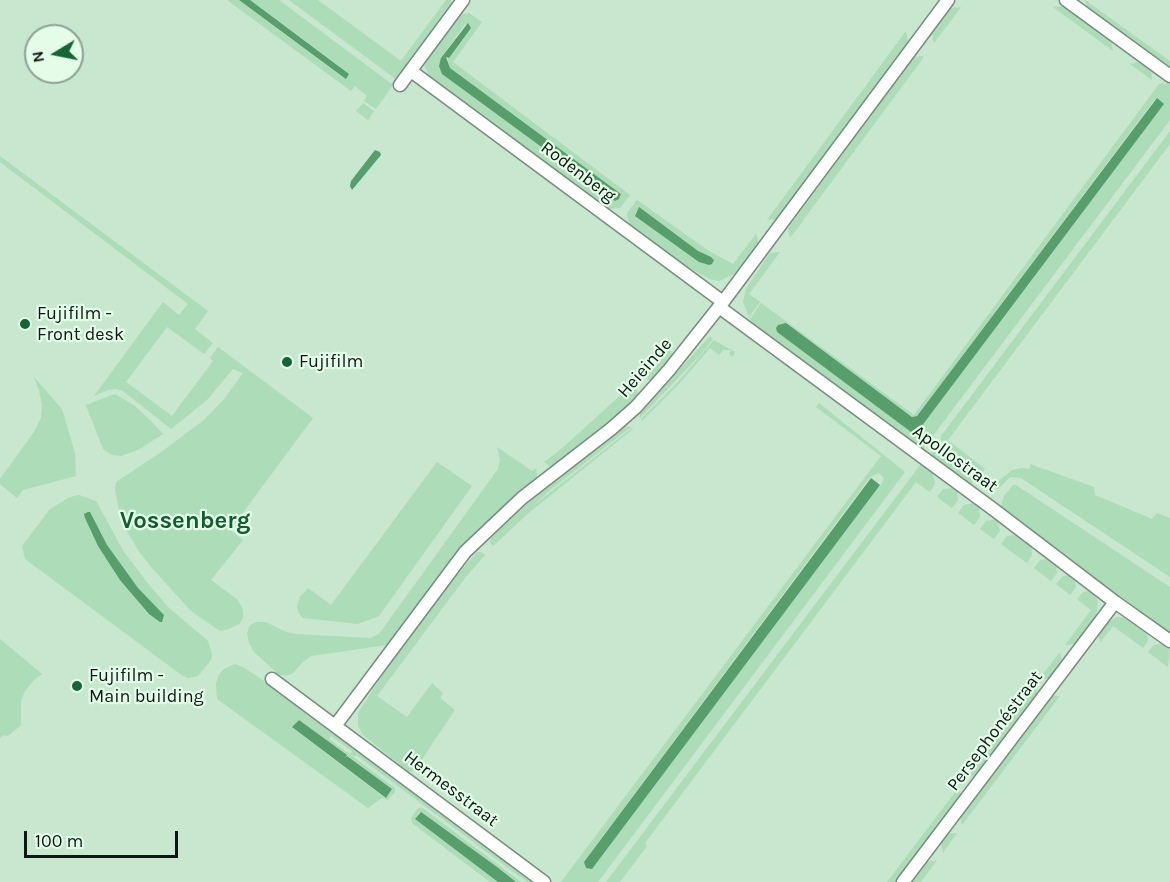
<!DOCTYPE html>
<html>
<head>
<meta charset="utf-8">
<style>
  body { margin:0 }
  #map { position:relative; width:1170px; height:882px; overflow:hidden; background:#d6efdc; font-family:Karla,sans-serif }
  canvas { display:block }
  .north { position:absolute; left:24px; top:24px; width:60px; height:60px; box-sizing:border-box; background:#e3fde9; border:2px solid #8ea193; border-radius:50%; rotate:260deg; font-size:16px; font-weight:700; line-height:24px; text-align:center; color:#0e1711 }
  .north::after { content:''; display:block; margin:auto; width:21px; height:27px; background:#136636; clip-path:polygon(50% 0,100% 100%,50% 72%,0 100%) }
  .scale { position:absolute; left:24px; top:831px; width:154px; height:27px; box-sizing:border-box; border:3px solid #0e1711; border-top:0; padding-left:8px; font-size:18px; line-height:21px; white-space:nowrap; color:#0e1711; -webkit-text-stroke:4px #e3fde9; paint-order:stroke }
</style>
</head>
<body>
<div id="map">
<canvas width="1170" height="882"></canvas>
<div class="north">N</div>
<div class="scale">100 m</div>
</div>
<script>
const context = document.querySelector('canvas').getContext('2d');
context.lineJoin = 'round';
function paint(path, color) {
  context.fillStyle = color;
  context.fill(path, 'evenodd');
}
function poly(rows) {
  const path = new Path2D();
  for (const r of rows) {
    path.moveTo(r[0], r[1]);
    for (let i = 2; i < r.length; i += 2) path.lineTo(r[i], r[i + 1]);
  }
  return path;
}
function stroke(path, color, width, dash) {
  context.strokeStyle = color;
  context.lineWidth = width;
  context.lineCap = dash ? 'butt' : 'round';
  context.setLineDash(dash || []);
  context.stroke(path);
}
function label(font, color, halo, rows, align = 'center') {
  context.font = font + ' Karla,sans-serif';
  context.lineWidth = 4.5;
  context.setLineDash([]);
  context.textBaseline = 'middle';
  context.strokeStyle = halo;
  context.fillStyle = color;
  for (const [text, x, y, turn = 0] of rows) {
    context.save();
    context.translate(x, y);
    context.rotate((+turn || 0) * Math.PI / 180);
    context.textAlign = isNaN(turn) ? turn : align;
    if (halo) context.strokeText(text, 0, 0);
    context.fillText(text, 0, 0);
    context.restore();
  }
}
paint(poly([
  [0,0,1170,0,1170,882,0,882],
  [36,36,72,36,72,72,36,72]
]), '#c7e7ce');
paint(poly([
  [227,0,239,0,294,41,343,69,250,0,279,0,393,85,376,109,364,101,367,96,355,86,351,91],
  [289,0,318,0,401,61,446,0,451,0,452,5,397,80],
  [1085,0,1170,61,1170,70,1087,9],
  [1064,6,1111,41,1113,51,1053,7],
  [961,7,947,26,934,43,932,34,951,8],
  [469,13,482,22,453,62,630,195,620,208,608,209,429,76,425,67,427,58,459,15],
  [465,24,471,28,448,59,450,68,621,194,619,199,615,201,442,74,441,58],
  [906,31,908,42,777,219,767,220],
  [922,56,924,57,804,219,798,215,914,57],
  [1141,62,1151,70,1152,80,1130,64],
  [1168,83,1170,84,1170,120,923,449,920,449,757,329,750,319,761,303,914,415,1159,84],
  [1156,98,1163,104,915,435,777,332,776,328,779,325,913,417,917,416],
  [363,103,374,111,368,120,356,111],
  [1170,131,1170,144,948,440,985,469,979,477,954,457,941,440,941,436],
  [0,156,208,311,195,329,213,343,204,354,167,327,126,382,172,416,213,361,210,358,218,347,313,418,230,530,243,540,211,580,238,600,243,610,243,618,239,624,229,629,220,631,191,611,152,568,140,553,122,523,115,490,116,482,160,453,204,420,225,398,243,373,233,369,207,400,171,429,123,391,116,389,108,390,94,396,163,302,179,315,188,304,0,162],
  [637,200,709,251,733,264,756,234,759,244,734,274,719,281,710,279,681,263,629,224,627,213],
  [798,215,804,220,790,238,788,228],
  [780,252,749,294,760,302,749,317,743,302,746,289,770,253],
  [710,336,713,339,699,356,640,418,640,413],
  [714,340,735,352,733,357,729,354,731,350,723,350,719,355,710,348,680,383,642,421,641,419,675,385],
  [668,350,675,355,652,381,642,377],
  [34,377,62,409,75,453,76,476,23,490,17,498,0,484,0,479,34,432,41,418,42,405,39,390],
  [633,384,639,394,612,419,551,467,544,462,560,450],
  [115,394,135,406,153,423,163,434,138,450,121,456,112,455,103,449,86,405],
  [819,403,905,472,598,882,561,882,881,456,816,407],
  [879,473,884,478,881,485,874,492,592,868,584,862,870,477],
  [625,426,631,427,549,491,533,506,632,428,633,429,531,511,493,546,490,543,491,538,534,498],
  [934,446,937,446,951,462,975,482,967,484,929,456],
  [497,447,532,471,536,468,537,477,495,515,455,556,387,645,311,656,303,662,292,674,285,676,274,673,275,671,254,652,249,643,247,633,250,625,257,622,266,622,286,632,296,634,370,638,379,634,498,469,500,460],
  [437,462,472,486,379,616,358,624,303,618,299,614,297,606,300,597,308,588,331,605],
  [921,464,933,473,935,484,930,492,916,482,645,843,647,846,620,882,606,882],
  [1030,464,1094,487,1095,495,1152,519,1157,513,1170,518,1170,577,1021,478,1010,477,998,489,994,488,1000,480,1012,470,1022,468,1030,469],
  [1013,485,1016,485,1170,587,1170,634,1000,509,1004,496],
  [954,488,957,490,958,500,952,508,937,497,943,489],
  [79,495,96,501,124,552,146,581,168,607,208,641,212,654,211,660,198,676,188,678,183,676,25,559,22,546,50,509,70,497],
  [974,503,979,506,980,517,974,525,958,513,964,505],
  [997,519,1000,531,994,539,980,529,986,521],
  [1017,535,1031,545,1032,555,1027,563,1001,544,1007,536],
  [477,552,481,552,485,555,465,578,377,696,407,717,432,683,443,693,440,698,455,710,414,771,409,772,363,735,358,726,358,713,385,671,446,588],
  [1050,559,1056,563,1057,573,1051,581,1034,568,1040,560],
  [1072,575,1074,577,1076,587,1070,595,1056,584,1063,576],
  [1093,591,1098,602,1096,616,1076,644,1065,645,1091,610,1077,599,1083,592],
  [1117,617,1129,618,1147,630,1148,641,1143,648,1113,626,1100,643,1098,632,1104,624],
  [0,639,42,674,34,680,25,691,21,701,21,725,8,736,4,735,0,738],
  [1165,643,1170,647,1168,667,1148,652,1154,645],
  [1060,652,1062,663,1050,679,1039,679],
  [235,664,243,667,267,683,536,882,527,882,356,755,354,757,350,754,352,751,331,736,329,739,395,788,395,792,388,800,382,798,368,808,217,699,216,684,218,676,224,669],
  [299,720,392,789,385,798,293,728],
  [1035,685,1038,694,977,776,966,777],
  [1051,696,1060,696,962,825,960,816],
  [959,787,961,797,897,882,887,882],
  [421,808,424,809,521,882,516,882,420,812,415,819,498,882,490,882,412,823,411,818,417,809],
  [957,833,943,853,941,842,946,834],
  [937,860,921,882,913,882,913,879,926,862]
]), '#acdcb8');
paint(poly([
  [239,0,250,0,349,74,346,79],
  [468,23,471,28,449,58,446,57,450,68,621,194,619,199,615,201,442,74,439,66,441,58],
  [1157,98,1164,104,915,435,777,332,776,328,778,325,786,323,912,417,917,416],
  [375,150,380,152,381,155,352,190,350,186,351,181],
  [639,207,698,251,711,257,714,260,712,264,709,265,699,262,635,216],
  [871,478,880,485,592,869,586,868,584,862],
  [88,512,90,512,107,545,138,588,164,615,162,622,160,622,149,614,120,580,98,546,85,518,84,514],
  [299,720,347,755,345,758,347,756,392,789,386,798,292,727],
  [421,812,497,867,516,882,498,882,415,819]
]), '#569e6c');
const street = poly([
  [1066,0,1170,76],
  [411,71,723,302],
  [400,85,463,0],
  [719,307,993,509,1115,602,1170,641],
  [272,679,544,882],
  [335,726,465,552,522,498,611,429,636,407,669,370,723,302,948,0],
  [903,882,1115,602]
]);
stroke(street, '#778e7c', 15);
stroke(street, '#fff', 12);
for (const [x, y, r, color] of [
  [25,324,6,"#136636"],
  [287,362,6,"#136636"],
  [77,686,6,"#136636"]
]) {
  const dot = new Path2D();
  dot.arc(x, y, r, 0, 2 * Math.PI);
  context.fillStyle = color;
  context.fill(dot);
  stroke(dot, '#e3fde9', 2);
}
label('18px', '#0e1711', '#e3fde9', [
  ["Rodenberg",578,172,37],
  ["Heieinde",645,368,-49],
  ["Apollostraat",955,459,36],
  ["Persephonéstraat",995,731,-53],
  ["Hermesstraat",451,789,37]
]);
label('18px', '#0e1711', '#e3fde9', [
  ["Fujifilm -",37,314],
  ["Front desk",37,335],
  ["Fujifilm",299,362],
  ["Fujifilm -",89,676],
  ["Main building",89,697]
], 'left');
label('bold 24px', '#125c31', '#e3fde9', [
  ["Vossenberg",185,521]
]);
</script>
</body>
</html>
